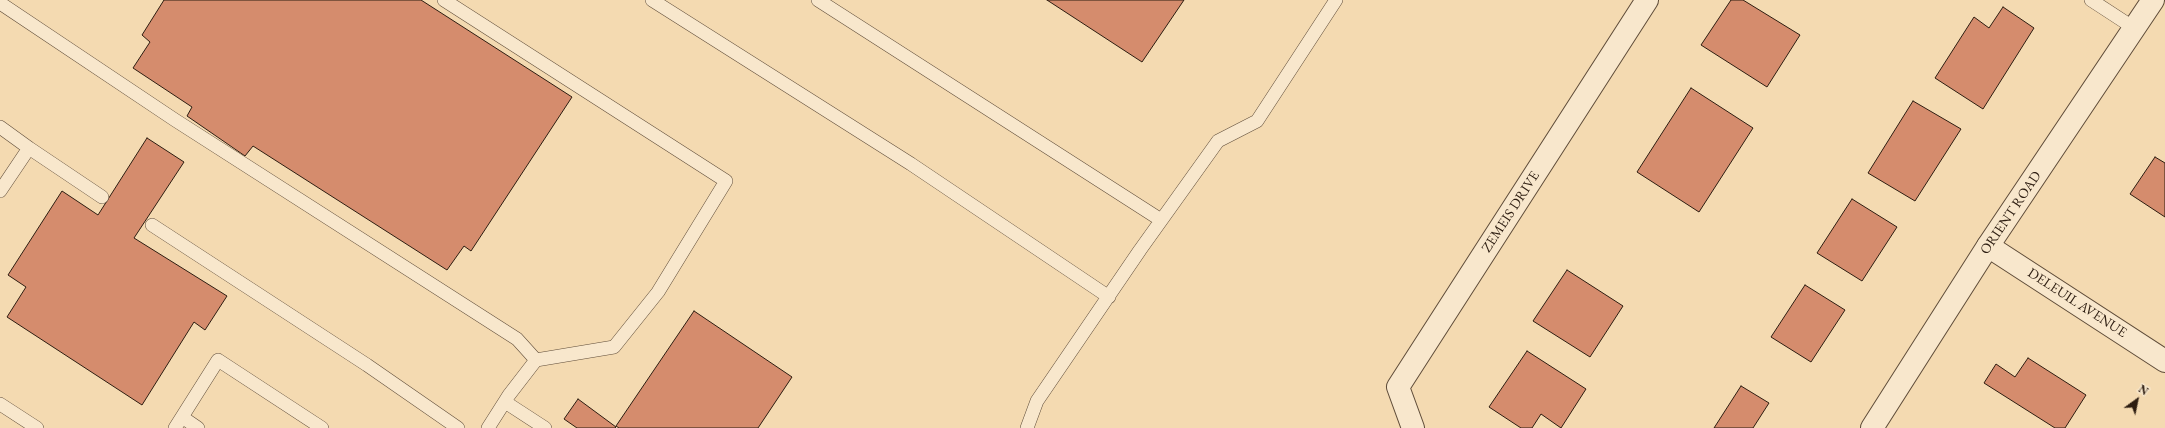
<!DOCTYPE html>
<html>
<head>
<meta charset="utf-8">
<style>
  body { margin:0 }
  #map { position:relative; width:2165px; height:428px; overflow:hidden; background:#f4dab1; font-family:"EB Garamond",serif }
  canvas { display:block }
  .north { position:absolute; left:2117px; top:380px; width:40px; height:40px; -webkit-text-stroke:3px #f8e7cc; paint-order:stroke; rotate:33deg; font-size:11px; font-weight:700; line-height:16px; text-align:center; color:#2d1d11 }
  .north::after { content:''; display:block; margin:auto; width:14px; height:18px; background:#2d1d11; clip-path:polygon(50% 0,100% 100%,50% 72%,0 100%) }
</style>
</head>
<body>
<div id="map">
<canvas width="2165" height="428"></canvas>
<div class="north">N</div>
</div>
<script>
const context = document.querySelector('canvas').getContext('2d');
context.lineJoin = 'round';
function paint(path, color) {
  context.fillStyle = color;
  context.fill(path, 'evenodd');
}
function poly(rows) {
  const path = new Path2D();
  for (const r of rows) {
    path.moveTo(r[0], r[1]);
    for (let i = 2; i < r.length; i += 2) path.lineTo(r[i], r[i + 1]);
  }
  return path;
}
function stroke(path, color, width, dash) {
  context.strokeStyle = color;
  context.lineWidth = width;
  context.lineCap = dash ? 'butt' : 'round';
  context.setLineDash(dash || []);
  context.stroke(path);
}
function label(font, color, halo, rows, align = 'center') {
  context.font = font + ' "EB Garamond",serif';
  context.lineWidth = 3.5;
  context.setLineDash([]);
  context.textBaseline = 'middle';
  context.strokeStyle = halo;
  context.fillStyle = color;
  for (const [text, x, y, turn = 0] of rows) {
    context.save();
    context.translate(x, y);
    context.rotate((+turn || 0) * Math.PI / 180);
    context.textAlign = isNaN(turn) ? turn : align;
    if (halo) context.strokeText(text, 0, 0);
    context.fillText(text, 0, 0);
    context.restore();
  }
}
const building = poly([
  [164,0,421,0,572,97,471,251,464,246,447,270,253,146,245,156,187,116,192,107,133,68,150,42,142,35,164,0],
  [1047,0,1184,0,1142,62,1047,0],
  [1731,0,1743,0,1800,35,1767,87,1701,45,1731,0],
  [2003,7,2034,28,1983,109,1935,78,1974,17,1989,28,2003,7],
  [1691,88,1753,128,1699,212,1637,172,1691,88],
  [1913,101,1961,129,1915,201,1868,173,1913,101],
  [147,138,184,162,134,238,227,296,205,330,194,322,142,405,7,317,26,287,8,275,62,191,98,215,147,138],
  [2155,157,2165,163,2165,217,2130,194,2155,157],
  [1852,199,1897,227,1862,281,1817,253,1852,199],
  [1567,270,1623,306,1590,357,1533,321,1567,270],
  [1805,285,1845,310,1811,362,1771,337,1805,285],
  [694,311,792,377,758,428,619,428,616,426,694,311],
  [1527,351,1586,389,1561,428,1541,414,1532,428,1521,428,1489,407,1527,351],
  [2028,358,2086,395,2065,428,2055,428,1984,383,1996,364,2015,377,2028,358],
  [1741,386,1769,403,1753,428,1714,428,1741,386],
  [578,399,616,427,615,428,577,428,564,419,578,399]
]);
paint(building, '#d58c6d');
stroke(building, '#2d1d11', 1);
const service = poly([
  [444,0,726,181,658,292,614,347,536,360,509,395,488,428],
  [652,0,911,164,1109,297],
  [818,0,1161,220],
  [2091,0,2134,28],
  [0,3,175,120,517,339,536,360],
  [0,127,29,148,0,191],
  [29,148,102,197],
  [152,225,367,365,458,428],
  [505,402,545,428],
  [0,404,37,428],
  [182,417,198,428],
  [175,428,218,360,322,428],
  [1027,428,1037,401,1140,250,1218,141,1257,121,1336,0]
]);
const minor = poly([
  [1988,246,2165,361],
  [1413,428,1398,387,1647,0]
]);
const tertiary = poly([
  [1872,428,1988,246,2153,0]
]);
stroke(service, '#5f4c39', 14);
stroke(minor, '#5f4c39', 24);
stroke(tertiary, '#5f4c39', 24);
stroke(service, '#f8e7cc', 13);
stroke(minor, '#f8e7cc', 22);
stroke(tertiary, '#f8e7cc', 22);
label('14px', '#2d1d11', '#f8e7cc', [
  ["ZEMEIS DRIVE",1511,212,-57],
  ["ORIENT ROAD",2011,213,-56],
  ["DELEUIL AVENUE",2077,303,33]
]);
</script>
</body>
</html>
